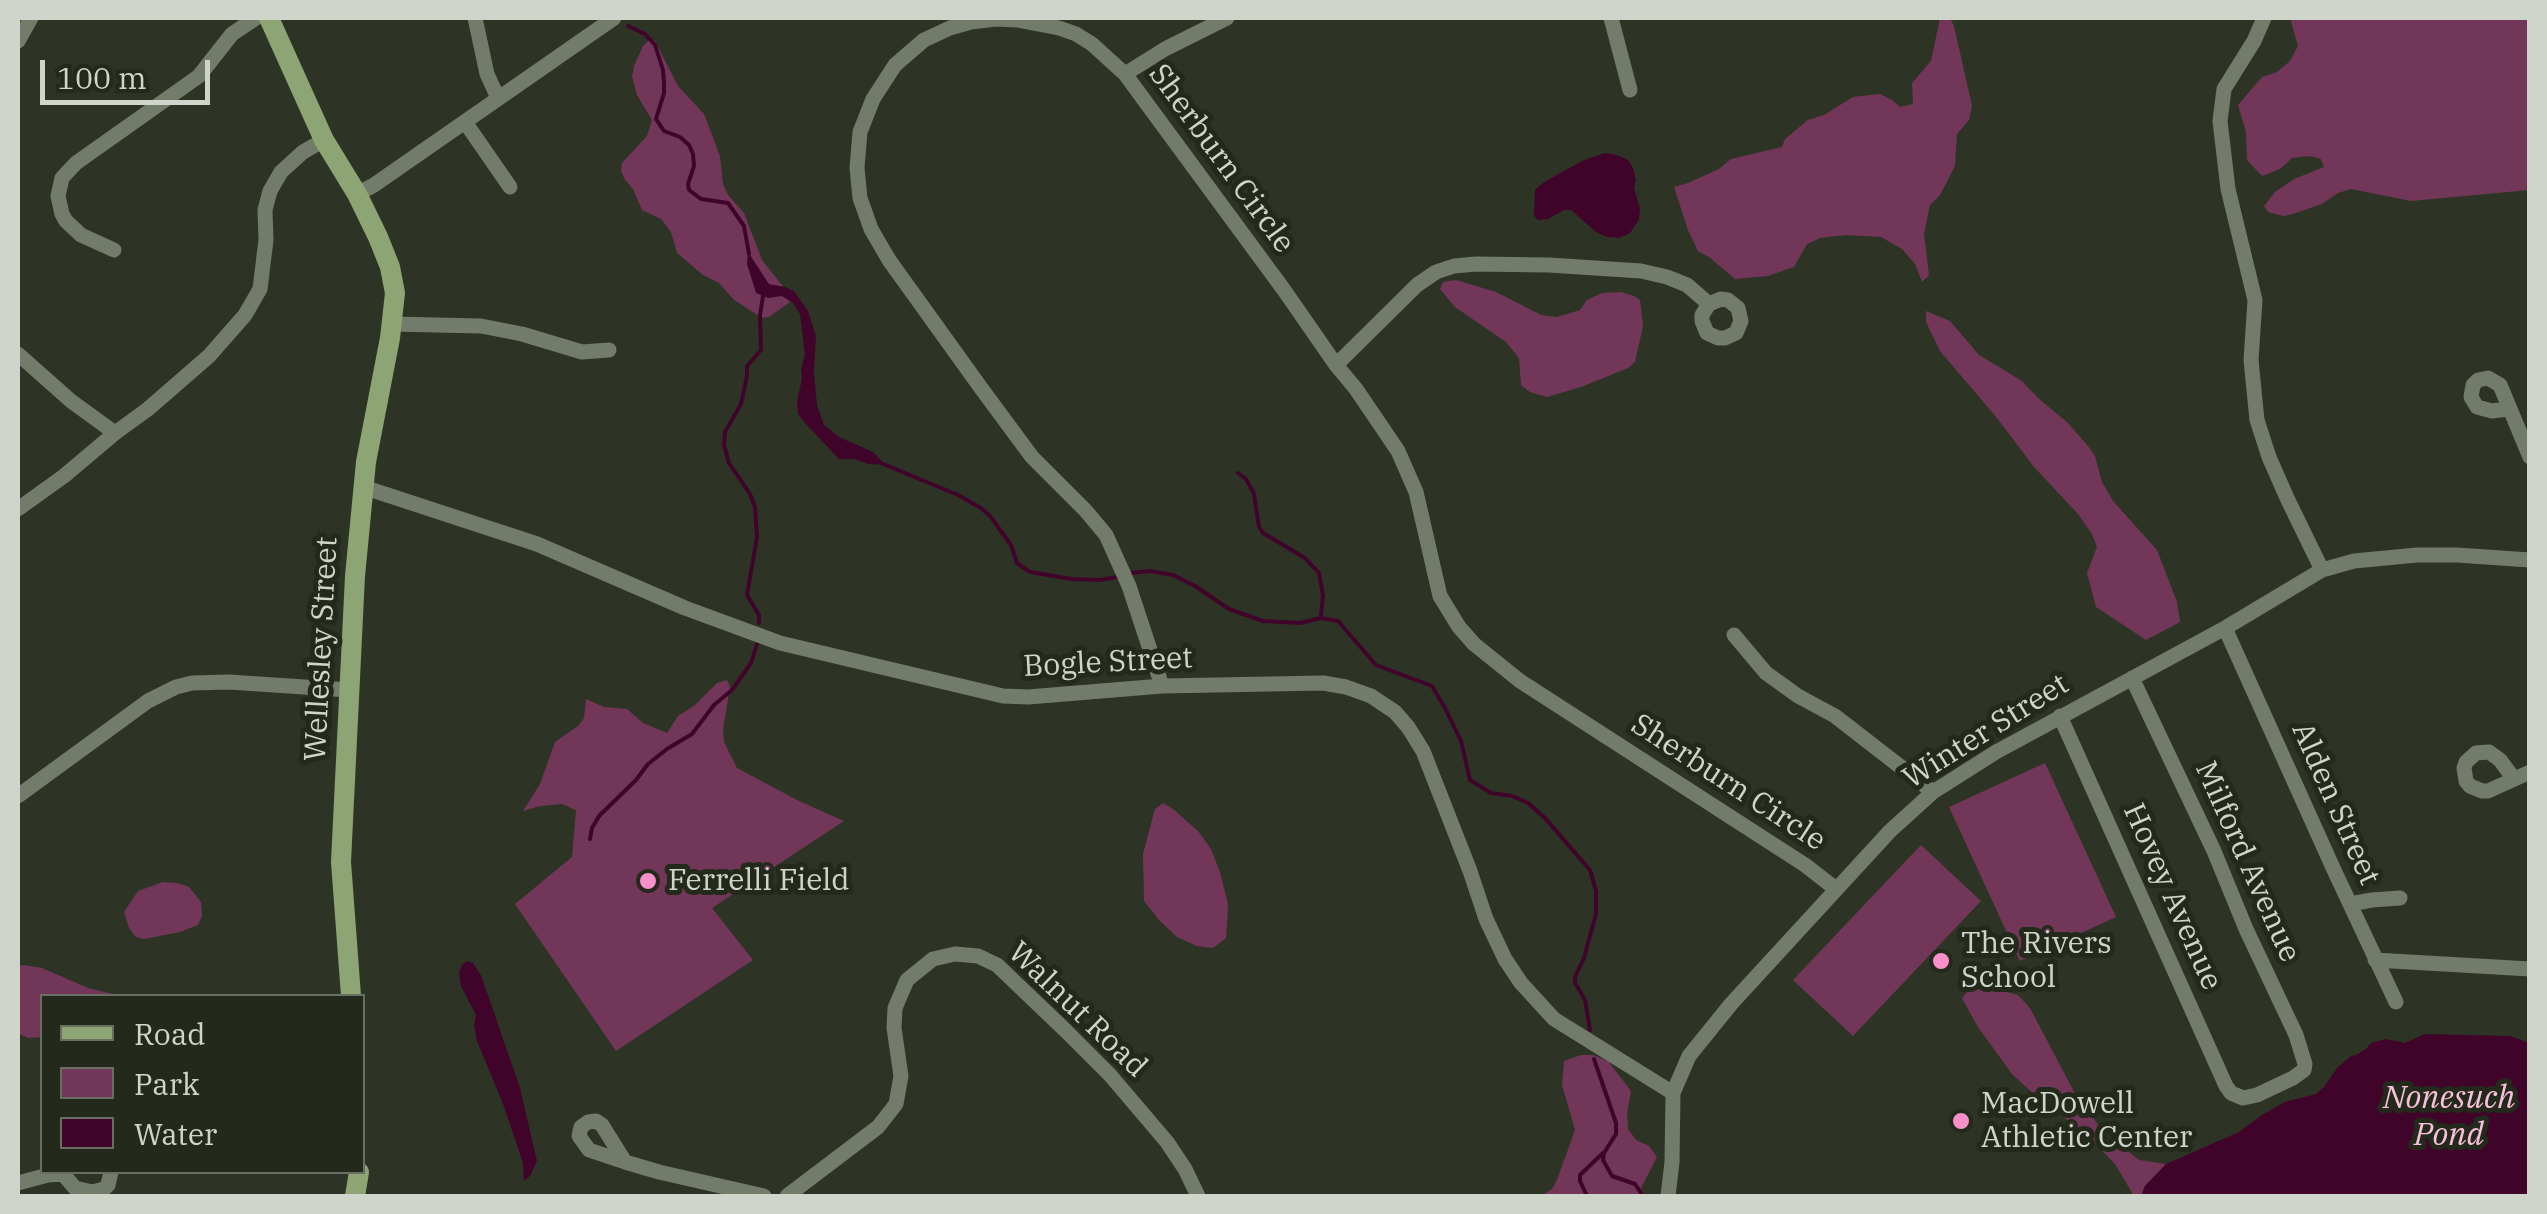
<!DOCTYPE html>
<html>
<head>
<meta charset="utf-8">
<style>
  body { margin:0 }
  #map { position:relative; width:2547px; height:1214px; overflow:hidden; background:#2d3426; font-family:"IBM Plex Serif",serif }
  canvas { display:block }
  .frame { position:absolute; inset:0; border:20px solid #d0d5cc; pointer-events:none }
  .legend { position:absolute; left:40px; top:994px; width:325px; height:180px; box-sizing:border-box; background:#232a1c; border:2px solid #686e62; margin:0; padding:12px 18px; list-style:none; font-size:30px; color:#d0d5cc }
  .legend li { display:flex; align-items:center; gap:20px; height:50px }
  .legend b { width:50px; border:2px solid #686e62 }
  .scale { position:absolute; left:40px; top:60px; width:170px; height:45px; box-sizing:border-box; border:5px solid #d0d5cc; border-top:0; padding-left:12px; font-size:30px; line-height:35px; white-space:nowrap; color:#d0d5cc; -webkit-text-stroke:8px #232a1c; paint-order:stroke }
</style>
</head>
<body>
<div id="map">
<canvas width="2547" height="1214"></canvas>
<div class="frame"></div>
<ul class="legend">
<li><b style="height:12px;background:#8da475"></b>Road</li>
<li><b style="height:28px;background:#723758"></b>Park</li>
<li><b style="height:28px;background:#40042b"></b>Water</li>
</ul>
<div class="scale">100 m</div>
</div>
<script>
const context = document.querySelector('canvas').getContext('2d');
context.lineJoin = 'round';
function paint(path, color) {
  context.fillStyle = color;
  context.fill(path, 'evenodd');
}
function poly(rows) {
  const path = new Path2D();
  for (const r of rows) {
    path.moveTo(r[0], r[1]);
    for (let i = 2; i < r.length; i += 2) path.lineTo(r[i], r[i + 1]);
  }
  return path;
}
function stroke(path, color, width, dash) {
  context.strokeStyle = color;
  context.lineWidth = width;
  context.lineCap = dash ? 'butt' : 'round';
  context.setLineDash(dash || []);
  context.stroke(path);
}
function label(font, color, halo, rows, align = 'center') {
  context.font = font + ' "IBM Plex Serif",serif';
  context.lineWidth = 10;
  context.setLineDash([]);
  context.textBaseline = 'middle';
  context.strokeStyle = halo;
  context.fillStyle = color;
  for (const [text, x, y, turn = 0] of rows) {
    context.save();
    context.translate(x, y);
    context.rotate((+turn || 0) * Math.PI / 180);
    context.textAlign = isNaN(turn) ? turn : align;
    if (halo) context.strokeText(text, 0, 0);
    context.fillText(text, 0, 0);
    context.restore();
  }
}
paint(poly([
  [1940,18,1950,18,1954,26,1972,106,1969,120,1957,134,1955,166,1940,195,1930,205,1924,234,1929,275,1922,282,1915,264,1902,249,1881,237,1846,235,1820,238,1807,244,1794,267,1768,276,1735,279,1709,257,1698,251,1688,230,1674,187,1688,183,1719,169,1731,159,1782,147,1785,139,1808,120,1824,115,1853,97,1880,94,1892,100,1900,107,1913,104,1912,83,1931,61],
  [2290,18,2529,18,2529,190,2411,201,2351,189,2338,193,2322,204,2293,214,2283,216,2268,212,2264,206,2275,192,2294,179,2324,167,2321,159,2310,156,2292,158,2280,169,2262,176,2247,160,2246,132,2238,105,2262,77,2277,72,2290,61,2298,46],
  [649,40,655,41,678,86,704,114,720,156,723,184,728,195,744,213,762,260,785,289,790,302,769,317,762,318,734,300,719,283,703,275,677,253,671,232,661,219,642,210,633,189,624,178,621,171,622,163,647,136,652,120,637,95,632,77,634,66,643,46],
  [1456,280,1496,292,1541,315,1557,317,1580,310,1587,300,1602,293,1621,292,1634,296,1640,300,1643,326,1635,362,1628,368,1581,387,1547,397,1530,392,1521,385,1519,358,1506,342,1455,307,1440,289,1443,282],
  [1926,311,1950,321,1979,355,2022,381,2038,398,2068,423,2088,446,2095,456,2102,482,2113,501,2157,550,2177,602,2180,622,2146,640,2096,607,2087,573,2097,547,2092,534,2078,514,2034,467,1997,418,1940,351,1926,322],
  [727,680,730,687,723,729,724,742,737,768,799,801,844,821,712,908,753,960,616,1051,515,904,572,857,576,810,562,804,540,806,523,811,540,784,555,742,578,726,584,718,586,699,604,707,627,709,643,723,667,733,678,716,695,705,717,683],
  [2045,763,2116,917,2020,961,1949,807],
  [1163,803,1173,809,1198,831,1211,849,1220,872,1228,904,1227,924,1226,938,1213,948,1197,946,1177,937,1159,920,1144,901,1143,854,1155,809],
  [1921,845,1981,901,1853,1036,1793,980],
  [163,882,177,883,189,887,201,902,202,916,198,925,180,932,144,939,136,937,129,928,124,912,138,891],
  [23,965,42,968,88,988,121,996,42,996,42,1037,28,1038,18,1033,18,966],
  [1986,987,2018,995,2030,1008,2083,1109,2092,1116,2110,1143,2123,1147,2139,1160,2166,1164,2145,1186,2141,1196,2134,1196,2115,1164,2086,1134,2037,1097,2012,1074,1978,1027,1962,998,1967,992],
  [1581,1055,1593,1055,1608,1061,1631,1091,1627,1113,1628,1129,1636,1140,1649,1146,1657,1157,1641,1188,1642,1196,1541,1196,1552,1189,1557,1180,1575,1130,1562,1085,1564,1061]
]), '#723758');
paint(poly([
  [1605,153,1617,155,1628,160,1633,168,1636,180,1634,188,1640,209,1639,220,1630,233,1619,238,1607,237,1596,232,1571,210,1564,210,1548,219,1538,220,1534,216,1535,190,1544,182,1584,160],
  [748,252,769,284,785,287,794,291,808,311,816,336,814,372,817,405,824,425,839,437,873,452,886,465,868,464,855,459,839,459,803,421,798,413,797,402,802,378,801,369,805,355,800,314,793,303,782,296,768,298,756,293,747,264],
  [467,961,473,963,481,975,520,1088,537,1161,530,1176,524,1181,523,1163,503,1104,477,1041,474,1026,476,1015,461,986,459,973,462,965],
  [2425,1034,2510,1036,2529,1043,2529,1196,2141,1196,2145,1186,2166,1164,2239,1132,2262,1115,2285,1102,2316,1094,2324,1087,2337,1068,2352,1055,2354,1056,2366,1049,2371,1043,2386,1039,2405,1043]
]), '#40042b');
stroke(poly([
  [628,26,645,34,655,45,663,70,664,83,664,93,656,119,664,131,680,137,689,145,693,154,694,166,688,184,689,190,701,199,728,203,744,226,749,254],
  [881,463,958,495,981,508,990,516,1011,545,1017,563,1030,572,1072,579,1100,580,1117,577],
  [1238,473,1246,479,1254,494,1259,527,1263,533,1305,558,1319,573,1323,595,1321,616],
  [1131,573,1150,571,1173,575,1195,586,1229,609,1263,621,1300,623,1321,618,1338,621,1376,665,1432,686,1445,708,1461,741,1470,780,1491,793,1512,796,1528,803,1545,818,1590,870,1596,891,1596,914,1584,958,1575,977,1575,983,1585,1000,1590,1030],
  [759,623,759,615,747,595,757,537,755,507,750,494,729,463,724,445,725,432,741,404,747,376,747,366,761,350,760,315,763,296],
  [590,839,592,828,599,816,636,780,648,764,667,749,692,734,714,705,732,690,751,663,757,644],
  [1594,1059,1616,1123,1616,1134,1604,1153,1603,1160,1612,1176,1635,1184,1643,1196],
  [1587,1196,1580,1181,1580,1175,1603,1153]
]), '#40042b', 4);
stroke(poly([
  [475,18,487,74,498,98],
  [1611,18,1630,90],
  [2264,18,2254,41,2224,89,2220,121,2228,189,2255,300,2251,360,2257,420,2269,457,2287,498,2322,570],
  [18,41,31,18],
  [1125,74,1165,49,1227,18],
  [465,122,510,187],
  [357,194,374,185,614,18],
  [114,250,81,235,66,221,62,214,58,196,62,178,76,163,199,76,232,34,256,18],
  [392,324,481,326,522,334,582,352,609,350],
  [18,354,71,401,115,433],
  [1336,365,1417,285,1436,272,1454,266,1476,264,1549,265,1641,271,1667,277,1687,285,1709,304,1702,315,1702,321,1707,333,1718,338,1725,338,1736,333,1741,321,1738,308,1728,300,1721,299,1709,304],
  [2508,409,2492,411,2477,407,2471,397,2473,385,2478,380,2488,378,2500,385,2530,457],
  [363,487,537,544,685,608,780,643,1003,696,1028,697,1162,686,1323,683,1346,687,1371,696,1395,712,1408,727,1423,751,1470,871,1486,919,1505,959,1521,983,1554,1019,1673,1093],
  [18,509,64,476,115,433,148,409,209,356,245,315,260,289,266,240,265,210,270,191,281,172,303,152,324,140],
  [2225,628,2334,870,2396,1002],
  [1734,635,1766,673,1798,696,1835,716,1933,792],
  [1162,686,1129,586,1106,535,1086,511,1032,457,981,388,889,260,871,229,860,198,857,168,860,132,873,99,895,65,924,40,950,28,971,22,996,19,1017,20,1059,28,1076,34,1092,44,1125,74,1284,290,1336,365,1356,389,1398,451,1416,492,1440,596,1459,627,1474,644,1520,681,1805,865,1836,889],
  [2060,716,2226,1086,2231,1093,2243,1098,2257,1095,2293,1078,2304,1070,2305,1064,2296,1035,2246,929,2214,851,2132,678],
  [2514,779,2500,760,2489,752,2476,753,2466,762,2464,768,2466,781,2470,786,2482,791,2488,791,2530,772],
  [18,796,148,701,176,687,192,683,229,682,349,690],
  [2350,904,2372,900,2400,898],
  [2375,960,2530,969],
  [625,1162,602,1125,596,1121,588,1122,581,1127,579,1136,589,1150,625,1162,659,1172,764,1196],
  [63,1174,75,1188,92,1192,104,1189,108,1185,111,1172],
  [18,1183,48,1175,63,1174],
  [787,1196,878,1127,896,1104,901,1076,894,1028,895,1008,907,980,933,959,955,954,978,956,997,965,1065,1030,1110,1075,1167,1142,1185,1169,1198,1196],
  [1668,1196,1672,1162,1673,1093,1689,1056,1731,1004,1890,831,1933,792,1996,752,2225,628,2322,570,2354,561,2417,555,2457,555,2530,560]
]), '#737b6b', 15);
stroke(poly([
  [269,18,324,140,357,194,378,237,390,267,395,293,390,338,366,462,355,576,341,862,351,996],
  [355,1196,359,1172]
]), '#8da475', 20);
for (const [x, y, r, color] of [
  [648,881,10,"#f98fc9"],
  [1941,961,10,"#f98fc9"],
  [1961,1121,10,"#f98fc9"]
]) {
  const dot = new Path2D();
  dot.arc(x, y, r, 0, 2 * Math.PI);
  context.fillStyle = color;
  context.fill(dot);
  stroke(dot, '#232a1c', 4);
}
label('30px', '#d0d5cc', '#232a1c', [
  ["Sherburn Circle",1221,159,54],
  ["Wellesley Street",322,649,-87],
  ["Bogle Street",1108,663,-3],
  ["Winter Street",1986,732,-32],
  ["Sherburn Circle",1728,783,33],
  ["Alden Street",2335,804,66],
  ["Milford Avenue",2247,862,66],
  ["Hovey Avenue",2172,897,66],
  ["Walnut Road",1077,1010,44]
]);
label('30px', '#d0d5cc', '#232a1c', [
  ["Ferrelli Field",668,881],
  ["The Rivers",1961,944],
  ["School",1961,978],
  ["MacDowell",1981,1104],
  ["Athletic Center",1981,1138]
], 'left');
label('italic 32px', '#fabfdc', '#232a1c', [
  ["Nonesuch",2449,1099],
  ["Pond",2449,1136]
]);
</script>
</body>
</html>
